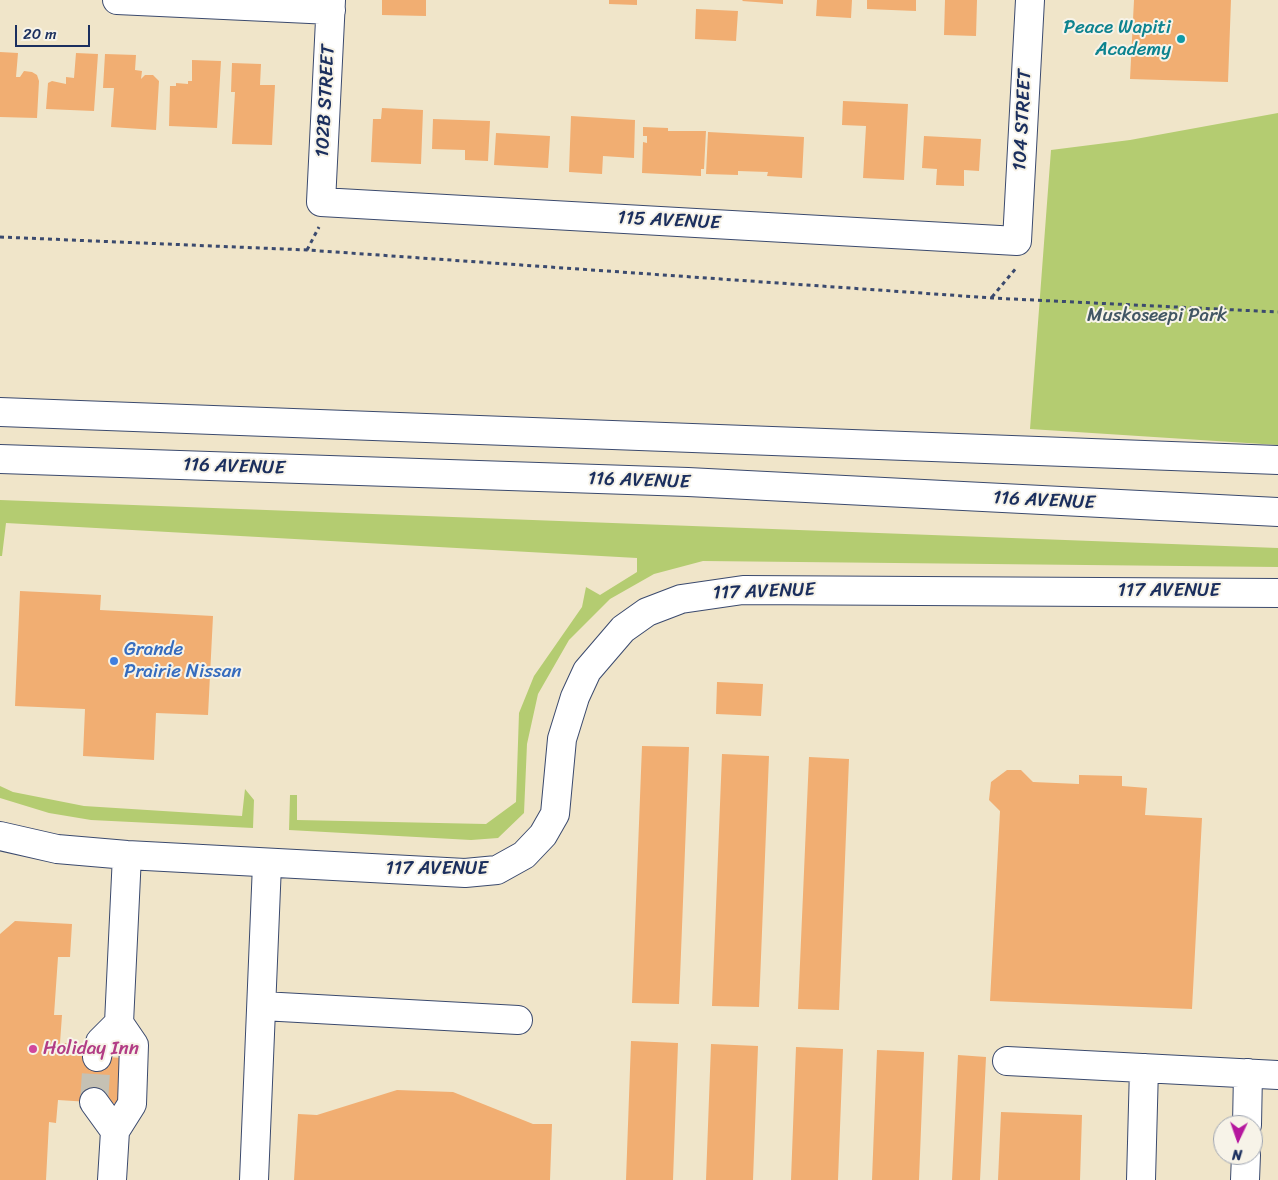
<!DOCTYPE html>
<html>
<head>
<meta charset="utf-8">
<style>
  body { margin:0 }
  #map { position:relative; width:1278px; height:1180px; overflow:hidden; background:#f0e5c9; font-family:Sriracha,sans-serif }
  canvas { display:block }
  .north { position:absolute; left:1213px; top:1115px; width:50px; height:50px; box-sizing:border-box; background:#f7f3e8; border:1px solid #9fa5b1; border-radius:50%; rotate:183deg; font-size:14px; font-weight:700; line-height:20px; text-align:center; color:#1b2f5e }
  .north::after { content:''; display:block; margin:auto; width:18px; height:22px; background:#b5179e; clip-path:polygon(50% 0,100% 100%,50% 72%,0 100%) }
  .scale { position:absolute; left:15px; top:25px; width:75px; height:22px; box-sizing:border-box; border:2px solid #1b2f5e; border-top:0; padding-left:6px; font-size:15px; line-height:18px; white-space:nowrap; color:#1b2f5e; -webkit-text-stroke:4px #f7f3e8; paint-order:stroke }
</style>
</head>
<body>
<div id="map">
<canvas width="1278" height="1180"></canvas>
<div class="north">N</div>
<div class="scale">20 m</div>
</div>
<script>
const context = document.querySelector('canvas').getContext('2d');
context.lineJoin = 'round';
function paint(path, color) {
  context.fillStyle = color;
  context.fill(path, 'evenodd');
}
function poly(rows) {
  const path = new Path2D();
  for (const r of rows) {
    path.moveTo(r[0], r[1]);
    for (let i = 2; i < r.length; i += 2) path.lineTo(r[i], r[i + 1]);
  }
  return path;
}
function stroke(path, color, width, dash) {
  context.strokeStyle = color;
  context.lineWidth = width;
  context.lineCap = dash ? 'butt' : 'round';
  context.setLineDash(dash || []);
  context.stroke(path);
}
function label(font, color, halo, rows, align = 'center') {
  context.font = font + ' Sriracha,sans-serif';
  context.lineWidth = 4;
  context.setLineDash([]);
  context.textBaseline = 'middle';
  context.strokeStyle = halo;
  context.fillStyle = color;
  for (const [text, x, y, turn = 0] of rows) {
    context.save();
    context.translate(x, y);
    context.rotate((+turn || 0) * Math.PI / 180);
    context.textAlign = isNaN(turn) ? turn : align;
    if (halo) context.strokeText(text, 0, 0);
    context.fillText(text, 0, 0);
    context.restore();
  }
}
paint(poly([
  [1278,113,1278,445,1030,429,1051,150,1130,140],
  [0,500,1278,548,1278,567,703,561,654,574,610,599,569,640,538,694,527,744,524,813,498,838,471,840,289,830,290,795,297,795,297,820,486,824,516,802,519,713,534,676,582,607,586,587,600,595,637,572,637,558,6,523,2,556,0,556],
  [0,786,13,792,84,806,242,816,245,789,254,800,253,828,91,820,49,813,0,798]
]), '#b4cc71');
paint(poly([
  [382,0,426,0,426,16,382,15],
  [609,0,637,0,637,5,609,4],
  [743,0,783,0,783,4,742,1],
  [817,0,852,0,851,18,816,16],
  [867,0,916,0,916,11,867,9],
  [945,0,977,0,976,36,944,35],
  [1134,0,1231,0,1228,82,1130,79],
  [696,9,738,11,736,41,695,39],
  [0,52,18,53,16,77,20,77,24,71,32,72,37,75,39,81,37,118,0,117],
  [76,53,98,54,94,111,46,109,48,83,52,81,66,84,66,77,74,78],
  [105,54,136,55,135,70,142,71,141,79,145,75,153,75,159,81,156,130,111,127,114,88,103,88],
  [192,60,221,61,217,128,169,126,170,86,176,86,176,83,188,84,188,81,192,81],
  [232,63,261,64,260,85,275,85,272,145,232,144,235,92,231,92],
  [843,101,908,104,904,180,863,178,866,126,842,125],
  [382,108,423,110,421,164,371,162,373,119,381,119],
  [571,116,635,120,634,158,603,156,602,174,569,172],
  [433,119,490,121,488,161,465,160,465,150,432,149],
  [643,127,668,128,668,131,706,131,704,169,701,169,701,176,642,173,643,142,647,143,647,136,643,136],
  [708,132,804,137,802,178,767,176,768,172,738,171,738,175,706,174],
  [496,133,550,136,548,168,494,165],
  [924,136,981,139,979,171,964,170,964,186,936,185,937,169,922,168],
  [20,591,101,595,100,610,213,616,208,715,156,713,154,760,83,756,85,709,15,706],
  [717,682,763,684,761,716,716,714],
  [642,746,689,747,679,1004,632,1003],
  [722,754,769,756,759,1007,712,1006],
  [809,757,849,759,839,1010,798,1009],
  [1007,770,1021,770,1033,782,1079,784,1079,775,1122,776,1122,786,1147,788,1145,815,1202,818,1192,1009,990,1001,1000,811,989,800,991,782],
  [15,921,72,924,70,957,58,957,54,1015,62,1015,60,1043,67,1043,67,1055,124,1058,121,1104,58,1100,56,1123,49,1122,46,1180,0,1180,0,934],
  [631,1041,678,1043,673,1180,626,1180],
  [711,1044,758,1046,753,1180,706,1180],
  [796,1047,843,1049,838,1180,791,1180],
  [877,1050,924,1052,919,1180,872,1180],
  [958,1055,986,1057,980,1180,952,1180],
  [397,1090,453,1092,533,1124,552,1124,550,1180,294,1180,298,1114,317,1115],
  [1001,1112,1082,1115,1080,1180,998,1180]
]), '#f1ae72');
stroke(poly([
  [94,1102,97,1057]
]), '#c5c1b4', 28, [28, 14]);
const minor = poly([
  [117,0,331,10],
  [331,0,321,202,1017,241,1030,0],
  [0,836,57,849,127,855,465,873,497,870,524,855,543,835,555,814,562,739,575,697,587,671,623,629,647,612,681,599,743,590,1278,593],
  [262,1006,518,1020],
  [97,1057,100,1042,119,1023,127,855],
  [1007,1061,1278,1075],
  [94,1102,115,1131,112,1180],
  [1247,1125,1248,1073],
  [115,1131,132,1104,134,1045,119,1023],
  [254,1180,267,864],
  [1141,1180,1144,1068],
  [1245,1180,1246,1155]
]);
const major = poly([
  [0,412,1278,460],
  [0,459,688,482,1278,512]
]);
stroke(minor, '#3b4a6e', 30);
stroke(major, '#3b4a6e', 30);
stroke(poly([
  [0,237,307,250,992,298,1278,312],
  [307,250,319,227],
  [992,297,1017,267]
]), '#3b4a6e', 3, [4, 4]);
stroke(minor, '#fff', 28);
stroke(major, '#fff', 28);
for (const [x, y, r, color] of [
  [1181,39,5,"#0f9aa8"],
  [114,661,5,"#3f7fe0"],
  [33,1049,5,"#d1479c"]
]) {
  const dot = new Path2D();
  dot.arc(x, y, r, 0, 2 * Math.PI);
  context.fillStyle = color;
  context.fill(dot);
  stroke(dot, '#f7f3e8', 2);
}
label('19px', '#0d838f', '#f7f3e8', [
  ["Peace Wapiti",1171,28],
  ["Academy",1171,50]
], 'right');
label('19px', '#1b2f5e', '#f7f3e8', [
  ["102B STREET",326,101,-87],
  ["104 STREET",1023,120,-87],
  ["115 AVENUE",669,221,3],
  ["116 AVENUE",234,467,2],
  ["116 AVENUE",639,481,2],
  ["116 AVENUE",1044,501,3],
  ["117 AVENUE",1169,591],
  ["117 AVENUE",764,592,-2],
  ["117 AVENUE",437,869]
]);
label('19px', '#415663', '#f7f3e8', [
  ["Muskoseepi Park",1157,316]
]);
label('19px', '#366cbe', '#f7f3e8', [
  ["Grande",124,650],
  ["Prairie Nissan",124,672]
], 'left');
label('19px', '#b23c85', '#f7f3e8', [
  ["Holiday Inn",43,1049]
], 'left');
</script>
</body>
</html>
